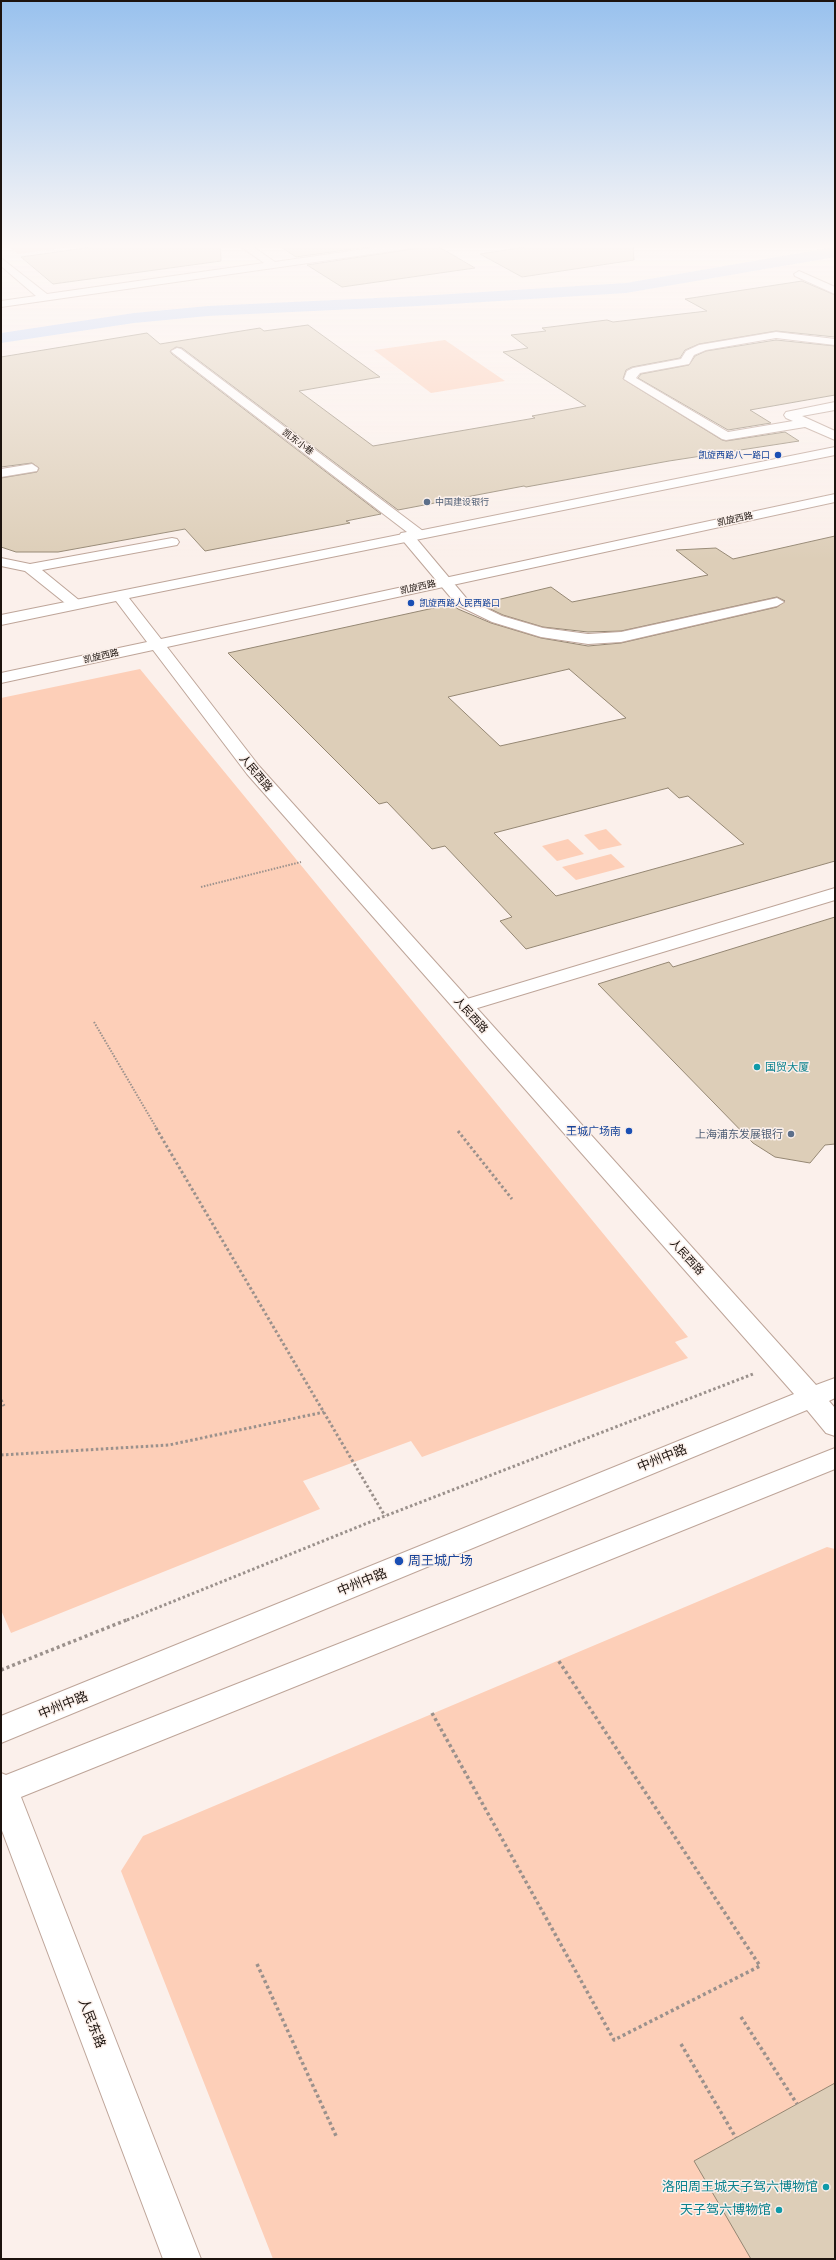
<!DOCTYPE html>
<html>
<head>
<meta charset="utf-8">
<style>
  body { margin:0 }
  #map { position:relative; width:836px; height:2260px; overflow:hidden; background:#fbf0eb; font-family:Ubuntu,sans-serif }
  canvas { display:block }
  .frame { position:absolute; inset:0; border:2px solid #1c130e; pointer-events:none }
</style>
</head>
<body>
<div id="map">
<canvas width="836" height="2260"></canvas>
<div class="frame"></div>
</div>
<script>
const context = document.querySelector('canvas').getContext('2d');
context.lineJoin = 'round';
function paint(path, color) {
  context.fillStyle = color;
  context.fill(path, 'evenodd');
}
function poly(rows) {
  const path = new Path2D();
  for (const r of rows) {
    path.moveTo(r[0], r[1]);
    for (let i = 2; i < r.length; i += 2) path.lineTo(r[i], r[i + 1]);
  }
  return path;
}
function stroke(path, color, width, dash) {
  context.strokeStyle = color;
  context.lineWidth = width;
  context.lineCap = dash ? 'butt' : 'round';
  context.setLineDash(dash || []);
  context.stroke(path);
}
function label(font, color, halo, rows, align = 'center') {
  context.font = font + ' Ubuntu,"Noto Sans SC",sans-serif';
  context.lineWidth = 3;
  context.setLineDash([]);
  context.textBaseline = 'middle';
  context.strokeStyle = halo;
  context.fillStyle = color;
  for (const [text, x, y, turn = 0] of rows) {
    context.save();
    context.translate(x, y);
    context.rotate((+turn || 0) * Math.PI / 180);
    context.textAlign = isNaN(turn) ? turn : align;
    if (halo) context.strokeText(text, 0, 0);
    context.fillText(text, 0, 0);
    context.restore();
  }
}
paint(poly([
  [7,244,90,244,18,254],
  [445,340,505,381,431,393,374,350],
  [140,669,688,1337,675,1342,688,1358,422,1457,411,1441,303,1481,320,1509,11,1633,1,1610,1,698],
  [606,829,622,845,599,850,584,835],
  [568,839,584,854,557,861,542,846],
  [611,854,625,867,576,880,562,867],
  [827,1547,835,1549,835,2259,273,2259,121,1871,143,1836]
]), '#fdcfb8');
paint(poly([
  [835,247,835,257,626,293,419,306,208,316,134,323,1,343,1,333,134,313,208,306,419,296,626,283,835,247]
]), '#c1d5f8');
const building = poly([
  [114,244,220,244,221,261,53,284,21,257,114,244],
  [276,244,388,244,296,257,276,244],
  [426,244,434,244,475,268,342,287,307,265,420,248,426,244],
  [545,244,633,244,634,260,522,277,480,254,545,244],
  [802,281,835,295,835,337,776,331,699,344,685,350,680,358,632,367,626,370,623,379,722,440,726,441,785,432,799,441,669,461,526,487,524,486,398,510,182,348,176,347,170,351,172,354,381,514,346,521,350,523,205,551,185,529,58,552,16,552,1,547,1,478,37,472,39,468,32,463,1,467,1,357,147,333,160,344,260,328,264,331,308,325,380,377,299,391,373,446,535,418,532,416,586,406,503,352,528,348,511,335,546,331,542,328,607,320,613,322,707,311,685,299,802,281],
  [776,340,835,346,835,395,750,410,771,423,728,430,638,378,641,374,689,365,695,356,706,351,776,340],
  [835,536,835,861,526,949,500,921,512,917,445,846,432,849,387,802,379,804,228,653,452,604,458,609,491,623,541,638,588,646,621,643,777,607,785,601,777,597,621,631,588,632,543,627,503,615,480,604,551,587,572,602,708,575,676,550,716,548,733,559,835,536],
  [569,669,626,718,500,746,448,697,569,669],
  [668,788,679,798,688,796,744,844,556,896,494,833,668,788],
  [835,917,835,1144,825,1145,810,1163,775,1157,753,1143,598,984,669,962,673,967,835,917],
  [835,2083,835,2259,751,2259,694,2161,835,2083]
]);
paint(building, '#ddceb8');
stroke(building, '#958773', 1);
const minor = poly([
  [237,244,249,244,275,262,399,244,425,244,420,247,1,307,1,301,36,296,1,266,1,258,47,294,264,263,237,244],
  [799,271,835,287,835,294,795,276,794,274,799,271],
  [776,332,835,339,835,345,776,338,706,350,694,355,689,364,640,373,636,378,728,432,793,421,786,418,784,415,786,412,835,402,835,410,802,416,835,431,835,440,805,427,726,440,722,439,624,379,627,371,633,368,681,359,686,351,699,345,776,332],
  [177,348,181,349,423,531,425,534,423,537,415,537,467,599,502,616,543,628,588,634,621,632,777,598,784,602,777,606,621,642,588,644,541,637,492,622,457,605,399,536,401,533,407,532,173,353,171,351,177,348],
  [32,464,38,468,37,471,1,477,1,469,32,464],
  [172,538,177,539,179,542,177,545,42,570,80,601,82,604,80,607,75,608,70,607,25,571,1,566,1,558,30,564,172,538],
  [835,888,835,900,471,1010,464,1012,457,1010,454,1006,457,1002,835,888]
]);
const major = poly([
  [835,447,835,455,129,598,161,639,835,494,835,502,167,647,259,766,816,1385,835,1378,835,1398,829,1401,835,1408,835,1436,826,1433,807,1410,1,1743,1,1716,794,1394,247,774,153,650,1,683,1,673,147,642,116,601,1,625,1,615,835,447],
  [835,1448,835,1469,21,1797,201,2259,163,2259,1,1828,1,1773,6,1775,835,1448]
]);
stroke(minor, '#bea599', 2);
stroke(major, '#bea599', 2);
stroke(poly([
  [201,887,301,862],
  [94,1022,157,1129]
]), '#9b918c', 2, [1.5, 1.5]);
stroke(poly([
  [156,1128,385,1516],
  [458,1131,512,1199],
  [1,1400,4,1406],
  [1,1455,169,1445,324,1412],
  [127,1620,385,1516,753,1374]
]), '#9b918c', 3, [2.5, 2.5]);
stroke(poly([
  [1,1670,129,1619],
  [432,1713,614,2040,760,1966,558,1660],
  [257,1964,337,2138],
  [741,2017,797,2104],
  [681,2044,736,2138]
]), '#9b918c', 3.5, [3, 3]);
paint(minor, '#fff');
paint(major, '#fff');
const sky = context.createLinearGradient(0, 0, 0, 560);
sky.addColorStop(0, '#98c1ee');
sky.addColorStop(0.44, '#fdf8f6');
sky.addColorStop(1, '#fdf8f600');
context.fillStyle = sky;
context.fillRect(0, 0, 836, 560);
for (const [x, y, r, color] of [
  [778,455,4,"#1a4fb4"],
  [427,502,4,"#5c6f8a"],
  [411,603,4,"#1a4fb4"],
  [757,1067,4,"#0f9aa8"],
  [629,1131,4,"#1a4fb4"],
  [791,1134,4,"#5c6f8a"],
  [399,1561,5,"#1a4fb4"],
  [826,2187,4,"#0f9aa8"],
  [779,2210,4,"#0f9aa8"]
]) {
  const dot = new Path2D();
  dot.arc(x, y, r, 0, 2 * Math.PI);
  context.fillStyle = color;
  context.fill(dot);
  stroke(dot, '#fbf0eb', 1.5);
}
label('9px', '#1c130e', '#fbf0eb', [
  ["凯东小巷",298,442,37],
  ["凯旋西路",735,519,-12],
  ["凯旋西路",418,587,-12],
  ["凯旋西路",101,656,-13]
]);
label('9px', '#164399', '#fbf0eb', [
  ["凯旋西路八一路口",770,455],
  ["凯旋西路人民西路口",419,603,"left"]
], 'right');
label('9px', '#4e5e75', '#fbf0eb', [
  ["中国建设银行",435,502]
], 'left');
label('11px', '#1c130e', '#fbf0eb', [
  ["人民西路",256,773,50],
  ["人民西路",471,1015,48],
  ["人民西路",687,1257,48]
]);
label('11px', '#0d838f', '#fbf0eb', [
  ["国贸大厦",765,1067]
], 'left');
label('11px', '#164399', '#fbf0eb', [
  ["王城广场南",621,1131]
], 'right');
label('11px', '#4e5e75', '#fbf0eb', [
  ["上海浦东发展银行",783,1134]
], 'right');
label('13px', '#1c130e', '#fbf0eb', [
  ["中州中路",662,1458,-22],
  ["中州中路",362,1582,-22],
  ["中州中路",63,1705,-22],
  ["人民东路",92,2023,69]
]);
label('13px', '#164399', '#fbf0eb', [
  ["周王城广场",408,1561]
], 'left');
label('13px', '#0d838f', '#fbf0eb', [
  ["洛阳周王城天子驾六博物馆",818,2187],
  ["天子驾六博物馆",771,2210]
], 'right');
</script>
</body>
</html>
